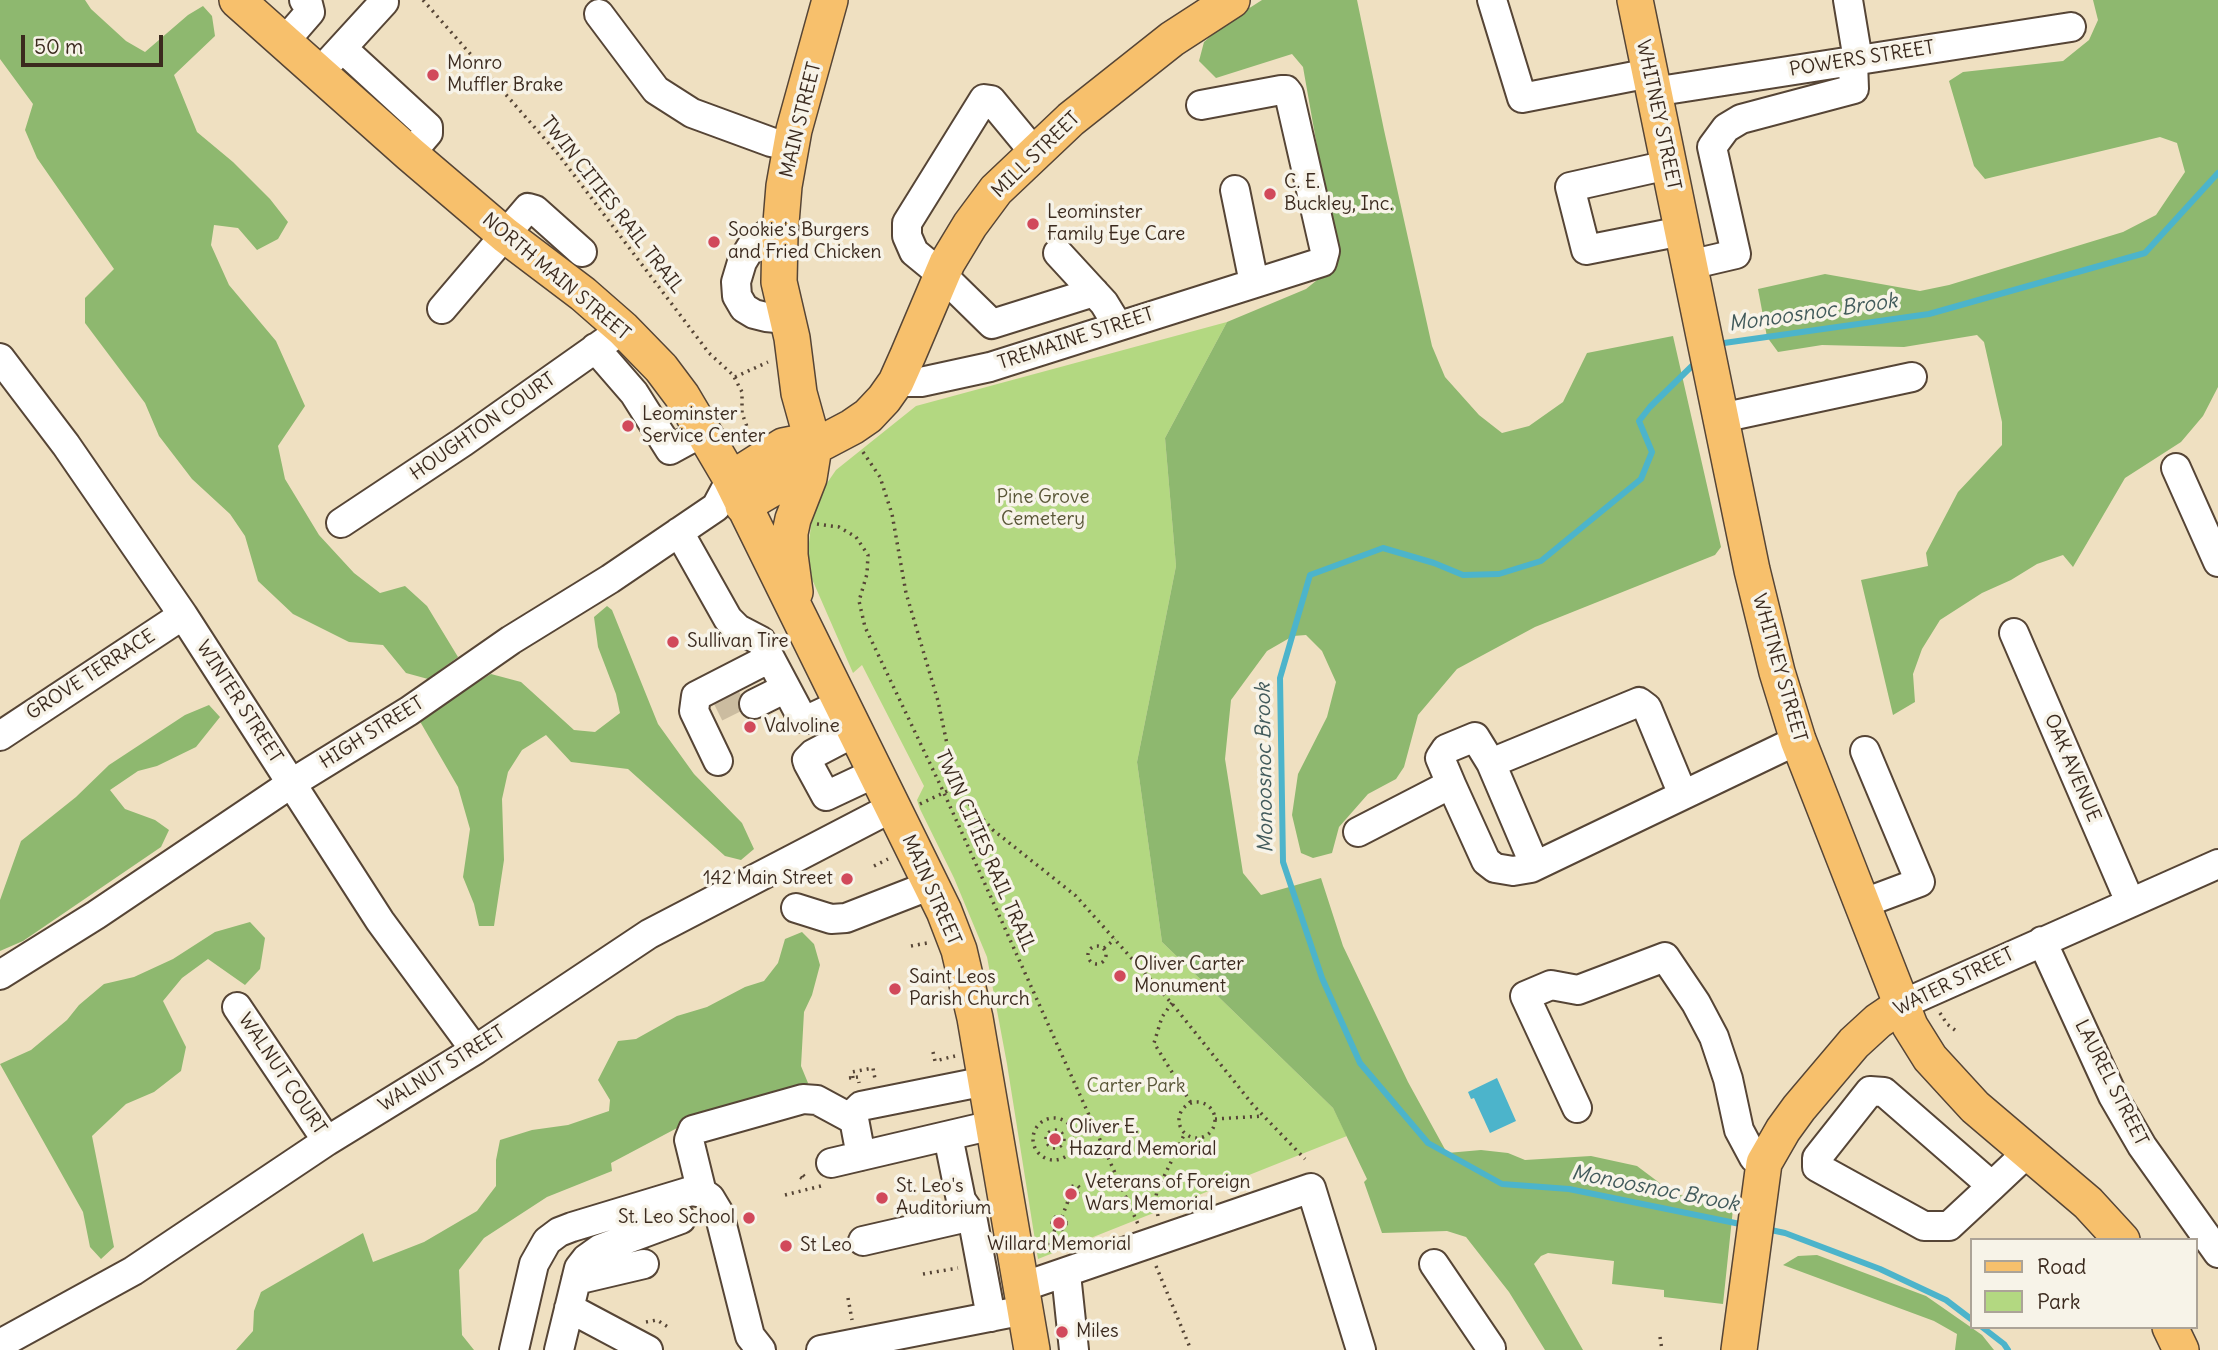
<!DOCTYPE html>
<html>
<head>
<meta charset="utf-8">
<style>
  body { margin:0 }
  #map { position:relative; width:2218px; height:1350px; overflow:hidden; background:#efe0c1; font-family:Delius,sans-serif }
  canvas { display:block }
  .legend { position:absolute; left:1970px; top:1238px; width:228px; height:91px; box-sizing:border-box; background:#f7f3e8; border:2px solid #aca397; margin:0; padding:9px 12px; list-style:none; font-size:21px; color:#3b2a1e }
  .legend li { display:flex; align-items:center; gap:14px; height:35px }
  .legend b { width:35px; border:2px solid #aca397 }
  .scale { position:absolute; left:21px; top:35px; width:142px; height:32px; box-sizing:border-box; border:4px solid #3b2a1e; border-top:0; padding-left:9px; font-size:21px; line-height:24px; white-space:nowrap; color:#3b2a1e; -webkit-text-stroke:5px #f7f3e8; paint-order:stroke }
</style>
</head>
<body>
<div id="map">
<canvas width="2218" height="1350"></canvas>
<ul class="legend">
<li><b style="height:9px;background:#f7c06c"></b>Road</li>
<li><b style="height:19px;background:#b3d881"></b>Park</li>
</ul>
<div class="scale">50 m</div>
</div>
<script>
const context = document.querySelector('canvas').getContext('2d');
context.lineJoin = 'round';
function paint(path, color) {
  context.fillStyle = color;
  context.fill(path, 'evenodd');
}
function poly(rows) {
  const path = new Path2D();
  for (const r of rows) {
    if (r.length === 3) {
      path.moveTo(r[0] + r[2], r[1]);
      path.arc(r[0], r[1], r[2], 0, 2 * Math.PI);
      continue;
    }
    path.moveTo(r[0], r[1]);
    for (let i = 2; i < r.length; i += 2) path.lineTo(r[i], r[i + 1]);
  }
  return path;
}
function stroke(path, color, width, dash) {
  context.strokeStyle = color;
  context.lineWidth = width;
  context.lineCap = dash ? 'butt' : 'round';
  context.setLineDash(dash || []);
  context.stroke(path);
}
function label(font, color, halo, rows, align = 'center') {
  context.font = font + ' Delius,sans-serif';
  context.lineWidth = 7;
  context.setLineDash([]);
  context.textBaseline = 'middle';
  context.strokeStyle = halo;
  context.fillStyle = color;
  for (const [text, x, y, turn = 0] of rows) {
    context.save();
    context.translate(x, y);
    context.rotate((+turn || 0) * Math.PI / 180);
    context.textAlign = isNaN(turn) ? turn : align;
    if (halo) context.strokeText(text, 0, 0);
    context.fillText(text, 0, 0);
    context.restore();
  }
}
paint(poly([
  [1227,322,1165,438,1176,566,1137,762,1162,942,1333,1108,1347,1136,1038,1259,1007,1064,987,957,954,878,920,809,917,800,924,786,862,665,853,673,812,579,808,552,812,516,825,486,836,470,916,406]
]), '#b3d881');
paint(poly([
  [0,0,85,0,91,9,126,41,145,52,188,15,203,6,212,16,215,36,174,75,197,132,233,162,270,199,288,222,278,239,257,250,238,228,214,225,211,245,229,285,276,341,305,406,278,446,285,479,319,535,354,573,380,593,405,586,427,606,458,657,428,679,406,673,383,645,349,642,293,614,258,581,245,536,230,514,192,479,159,436,145,403,85,323,85,298,114,269,37,158,25,130,33,104,0,59],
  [1262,0,1357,0,1384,130,1432,346,1445,377,1479,415,1502,433,1529,426,1563,402,1587,353,1673,336,1721,547,1715,555,1535,627,1457,669,1418,715,1404,767,1396,779,1368,794,1339,827,1332,853,1313,858,1301,853,1292,815,1298,774,1327,717,1336,682,1322,651,1306,635,1293,636,1267,651,1231,700,1225,759,1243,873,1261,895,1321,878,1343,946,1408,1082,1447,1153,1481,1150,1508,1153,1525,1160,1591,1156,1637,1166,1673,1193,1733,1209,1723,1304,1664,1297,1664,1290,1612,1284,1614,1261,1548,1253,1541,1256,1534,1264,1583,1350,1545,1350,1509,1292,1466,1237,1447,1231,1382,1233,1364,1182,1367,1179,1333,1108,1162,942,1137,762,1176,566,1165,438,1227,322,1306,289,1327,272,1336,254,1303,67,1292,54,1216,78,1199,61,1204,42,1226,23],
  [2093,0,2218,0,2218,387,2203,416,2181,442,2125,478,2073,567,2063,555,2037,564,2011,580,1982,593,1940,620,1922,649,1913,674,1915,702,1893,715,1861,580,1928,566,1926,553,1958,492,2002,445,2002,422,1984,342,1977,335,1904,347,1822,345,1778,352,1767,337,1758,289,1825,274,1920,291,1949,285,2123,232,2156,215,2185,172,2177,143,2160,137,1985,179,1974,166,1949,81,1963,72,2063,61,2089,40,2098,20],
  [607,606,612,610,658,724,694,774,742,823,754,849,741,860,725,856,628,769,571,762,546,735,522,750,508,772,502,799,504,860,494,926,479,926,474,904,463,877,470,829,458,787,418,718,491,674,521,682,574,730,595,732,620,713,616,694,598,647,594,617],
  [209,705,220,717,196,747,157,766,138,771,110,790,125,809,155,820,169,830,161,847,23,941,0,951,0,900,21,841,76,797,109,765,185,715],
  [250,922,265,938,260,969,245,985,208,959,182,978,163,1001,186,1047,181,1071,154,1092,126,1104,92,1136,114,1247,101,1259,90,1247,83,1212,0,1064,31,1050,67,1020,79,1005,104,984,134,977,173,959,215,932],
  [802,932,814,944,820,965,812,995,804,1012,801,1066,808,1083,801,1093,744,1107,679,1127,611,1163,612,1171,547,1197,484,1238,459,1270,462,1335,474,1350,236,1350,253,1331,254,1311,261,1292,363,1233,373,1262,424,1242,477,1211,496,1186,496,1160,500,1140,532,1130,568,1125,609,1111,610,1100,598,1080,618,1041,636,1039,677,1016,707,1007,745,987,764,981,778,963,785,939],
  [1817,1255,1926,1296,1982,1335,1994,1350,1955,1350,1957,1334,1934,1321,1783,1265,1798,1256]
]), '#8eb86f');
paint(poly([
  [1497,1078,1516,1121,1490,1133,1474,1098,1471,1099,1468,1092]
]), '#4cb4cb');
stroke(poly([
  [1717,344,1929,314,2145,253,2218,173],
  [1696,362,1650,407,1639,421,1652,452,1641,479,1541,561,1499,574,1463,575,1434,563,1383,548,1310,575,1280,678,1283,862,1322,978,1360,1063,1428,1143,1502,1184,1569,1189,1745,1225],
  [1766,1229,1785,1233,1880,1269,1946,1300,1971,1319],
  [1982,1327,2004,1344,2008,1350]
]), '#4cb4cb', 6);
stroke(poly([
  [716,708,748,692]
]), '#cbbca0', 28, [28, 14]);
const minor = poly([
  [1492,0,1522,98,1650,73],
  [1848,0,1858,60],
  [599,14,656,90,692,113,771,142,791,146],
  [284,42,310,12,308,4,304,0],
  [342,48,428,127,428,133,410,154],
  [330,61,384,2],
  [1653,92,2071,27],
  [1034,152,991,100,984,99,907,223,907,236,914,252,942,275,992,324,1094,292],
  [1668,165,1570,187,1586,250,1682,231],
  [1235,190,1254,283],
  [781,223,751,247,742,262,736,282,737,296,744,308,754,314,766,317,787,319],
  [1058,253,1104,303,1118,326],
  [1689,265,1736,254,1712,147,1726,128,1741,119,1854,89,1853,61],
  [442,309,528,208,535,210,582,252],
  [595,348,634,393,670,450,703,432],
  [0,358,66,445,183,615,380,921,475,1050],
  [896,382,921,382,990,367,1322,262,1325,251,1289,94,1286,90,1281,90,1201,105],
  [1721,418,1912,377],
  [2176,468,2218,562],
  [341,523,463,442,623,329],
  [679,532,728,619,738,629,761,641,802,718,809,719,841,704],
  [2014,633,2130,902],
  [754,704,786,688],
  [855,732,813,754,807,760,808,763,826,796,875,773],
  [0,736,183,615],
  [718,761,694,711,696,696,770,658],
  [1451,784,1440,758,1446,749,1475,737,1491,763],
  [1358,832,1451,784,1486,861,1495,868,1513,871,1531,868,1798,740],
  [1535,866,1491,763,1639,702,1647,708,1683,795],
  [1864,903,1920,882,1865,751],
  [796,908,831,919,846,918,931,885],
  [2042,941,2113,1096,2142,1146,2218,1253],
  [0,975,96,915,292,783,409,711,511,640,610,579,716,507,731,479],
  [1903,1004,2218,864],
  [237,1007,327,1141],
  [1577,1108,1525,996,1551,985,1578,990,1665,957,1696,1003,1714,1037,1728,1079,1739,1130,1754,1158,1764,1163],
  [948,1136,961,1200,972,1216,991,1317],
  [861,1156,854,1119,854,1113,861,1106,986,1081],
  [831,1163,993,1125],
  [1992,1186,1884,1092,1870,1091,1817,1158,1817,1167,1924,1226,1949,1226,1992,1186,2028,1152],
  [702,1193,689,1140,693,1130,803,1099,817,1100,854,1120],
  [863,1241,972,1216],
  [1434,1264,1491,1348],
  [1066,1274,1074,1350],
  [576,1280,644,1264],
  [1022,1287,1311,1188,1361,1350],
  [569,1308,648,1350],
  [0,1344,133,1271,327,1141,475,1050,649,934,893,807],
  [514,1350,534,1264,547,1241,559,1232,572,1227,691,1191,703,1193,710,1198,719,1213,750,1336,761,1350],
  [559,1350,579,1268,586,1259,600,1249,681,1219],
  [821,1350,1025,1310]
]);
const major = poly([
  [237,0,410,154,505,235,583,294,623,329,661,368,682,396,714,450,731,479,944,911,959,950,975,1018,1032,1350],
  [1635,0,1752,570,1777,672,1798,740,1910,1026,1930,1058,1975,1107,2088,1203,2122,1240],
  [814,447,852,427,868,416,884,399,896,382,908,355,947,263,970,225,996,190,1071,119,1172,39,1232,0],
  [731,479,783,446,798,443,814,447],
  [743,506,799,473,807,463,813,450],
  [795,592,790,555,790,533,793,519,809,478,814,447,799,393,792,338,779,282,780,235,784,186,794,130,830,0],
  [2170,1327,2181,1350],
  [1739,1350,1764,1163,1783,1130,1799,1108,1854,1043,1878,1021,1903,1004]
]);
stroke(minor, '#564536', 32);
stroke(major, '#564536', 38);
stroke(poly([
  [423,0,558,154,709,353,733,375,742,392,742,413,750,435],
  [735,377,768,362],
  [863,452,880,477,892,514,906,593,938,701,956,787,960,794,993,830,1076,896,1174,1006,1253,1105,1305,1159],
  [817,524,839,527,856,537,868,555,867,574,859,601,865,627,944,793,1138,1224],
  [920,804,956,787],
  [874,866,888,859],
  [1097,955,9],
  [911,946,927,943],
  [1104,948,1115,939],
  [1172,1003,1162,1017,1154,1043,1191,1103],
  [1940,1013,1947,1024,1955,1030],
  [933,1052,935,1061,955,1056],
  [849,1078,858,1077,859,1083],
  [853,1078,852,1072,873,1068,875,1079],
  [1197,1120,18],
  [1054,1139,21],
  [1215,1119,1263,1116],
  [1055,1139,9],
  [803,1175,805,1177,803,1179,800,1177,803,1175],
  [785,1195,825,1185],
  [1059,1223,7],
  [1158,1216,1155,1202,1157,1191,1185,1133],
  [1062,1217,1068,1201,1065,1196,1070,1187,1077,1185,1080,1188,1075,1199,1068,1201],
  [1051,1252,1050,1244,1055,1229],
  [1156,1266,1191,1350],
  [923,1274,958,1268],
  [848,1298,852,1320],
  [646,1322,657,1320,671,1329],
  [1660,1337,1662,1350]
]), '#564536', 3.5, [2, 5]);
stroke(minor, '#fff', 28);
stroke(major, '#f7c06c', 35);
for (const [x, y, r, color] of [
  [433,75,7,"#d1495b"],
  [1270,194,7,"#d1495b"],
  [1033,224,7,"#d1495b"],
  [714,242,7,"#d1495b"],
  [628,426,7,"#d1495b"],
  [673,642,7,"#d1495b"],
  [750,727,7,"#d1495b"],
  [847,879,7,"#d1495b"],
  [1120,976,7,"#d1495b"],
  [895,989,7,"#d1495b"],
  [1055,1139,7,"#d1495b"],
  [1071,1194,7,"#d1495b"],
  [882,1198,7,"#d1495b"],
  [749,1218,7,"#d1495b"],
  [1059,1223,7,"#d1495b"],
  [786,1246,7,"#d1495b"],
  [1062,1332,7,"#d1495b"]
]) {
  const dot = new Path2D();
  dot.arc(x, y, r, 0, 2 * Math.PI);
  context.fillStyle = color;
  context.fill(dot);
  stroke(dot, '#f7f3e8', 2.5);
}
label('19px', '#3b2a1e', '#f7f3e8', [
  ["POWERS STREET",1862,59,-9],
  ["WHITNEY STREET",1658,115,78],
  ["MAIN STREET",801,120,-76],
  ["MILL STREET",1036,155,-44],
  ["TWIN CITIES RAIL TRAIL",612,205,52],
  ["NORTH MAIN STREET",556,277,40],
  ["TREMAINE STREET",1076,339,-18],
  ["HOUGHTON COURT",483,427,-35],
  ["WHITNEY STREET",1779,668,74],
  ["GROVE TERRACE",91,675,-33],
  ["WINTER STREET",239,702,57],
  ["HIGH STREET",372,733,-32],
  ["OAK AVENUE",2072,768,67],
  ["TWIN CITIES RAIL TRAIL",985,851,66],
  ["MAIN STREET",931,890,66],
  ["WATER STREET",1954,982,-26],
  ["WALNUT STREET",442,1069,-32],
  ["WALNUT COURT",282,1074,56],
  ["LAUREL STREET",2111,1083,63]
]);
label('19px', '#3b2a1e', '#f7f3e8', [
  ["Monro",447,64],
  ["Muffler Brake",447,86],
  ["C. E.",1284,183],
  ["Buckley, Inc.",1284,205],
  ["Leominster",1047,213],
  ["Family Eye Care",1047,235],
  ["Sookie's Burgers",728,231],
  ["and Fried Chicken",728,253],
  ["Leominster",642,415],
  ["Service Center",642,437],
  ["Sullivan Tire",687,642],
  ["Valvoline",764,727],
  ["142 Main Street",833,879,"right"],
  ["Oliver Carter",1134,965],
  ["Monument",1134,987],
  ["Saint Leos",909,978],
  ["Parish Church",909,1000],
  ["Oliver E.",1069,1128],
  ["Hazard Memorial",1069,1150],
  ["Veterans of Foreign",1085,1183],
  ["Wars Memorial",1085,1205],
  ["St. Leo's",896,1187],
  ["Auditorium",896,1209],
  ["St. Leo School",735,1218,"right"],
  ["Willard Memorial",1059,1245,"center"],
  ["St Leo",800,1246],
  ["Miles",1076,1332]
], 'left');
label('19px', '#595637', '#f7f3e8', [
  ["Pine Grove",1043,498],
  ["Cemetery",1043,520],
  ["Carter Park",1136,1087]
]);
label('italic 21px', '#415a5b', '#f7f3e8', [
  ["Monoosnoc Brook",1813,313,-8],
  ["Monoosnoc Brook",1265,768,-91],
  ["Monoosnoc Brook",1655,1189,11]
]);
</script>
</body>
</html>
